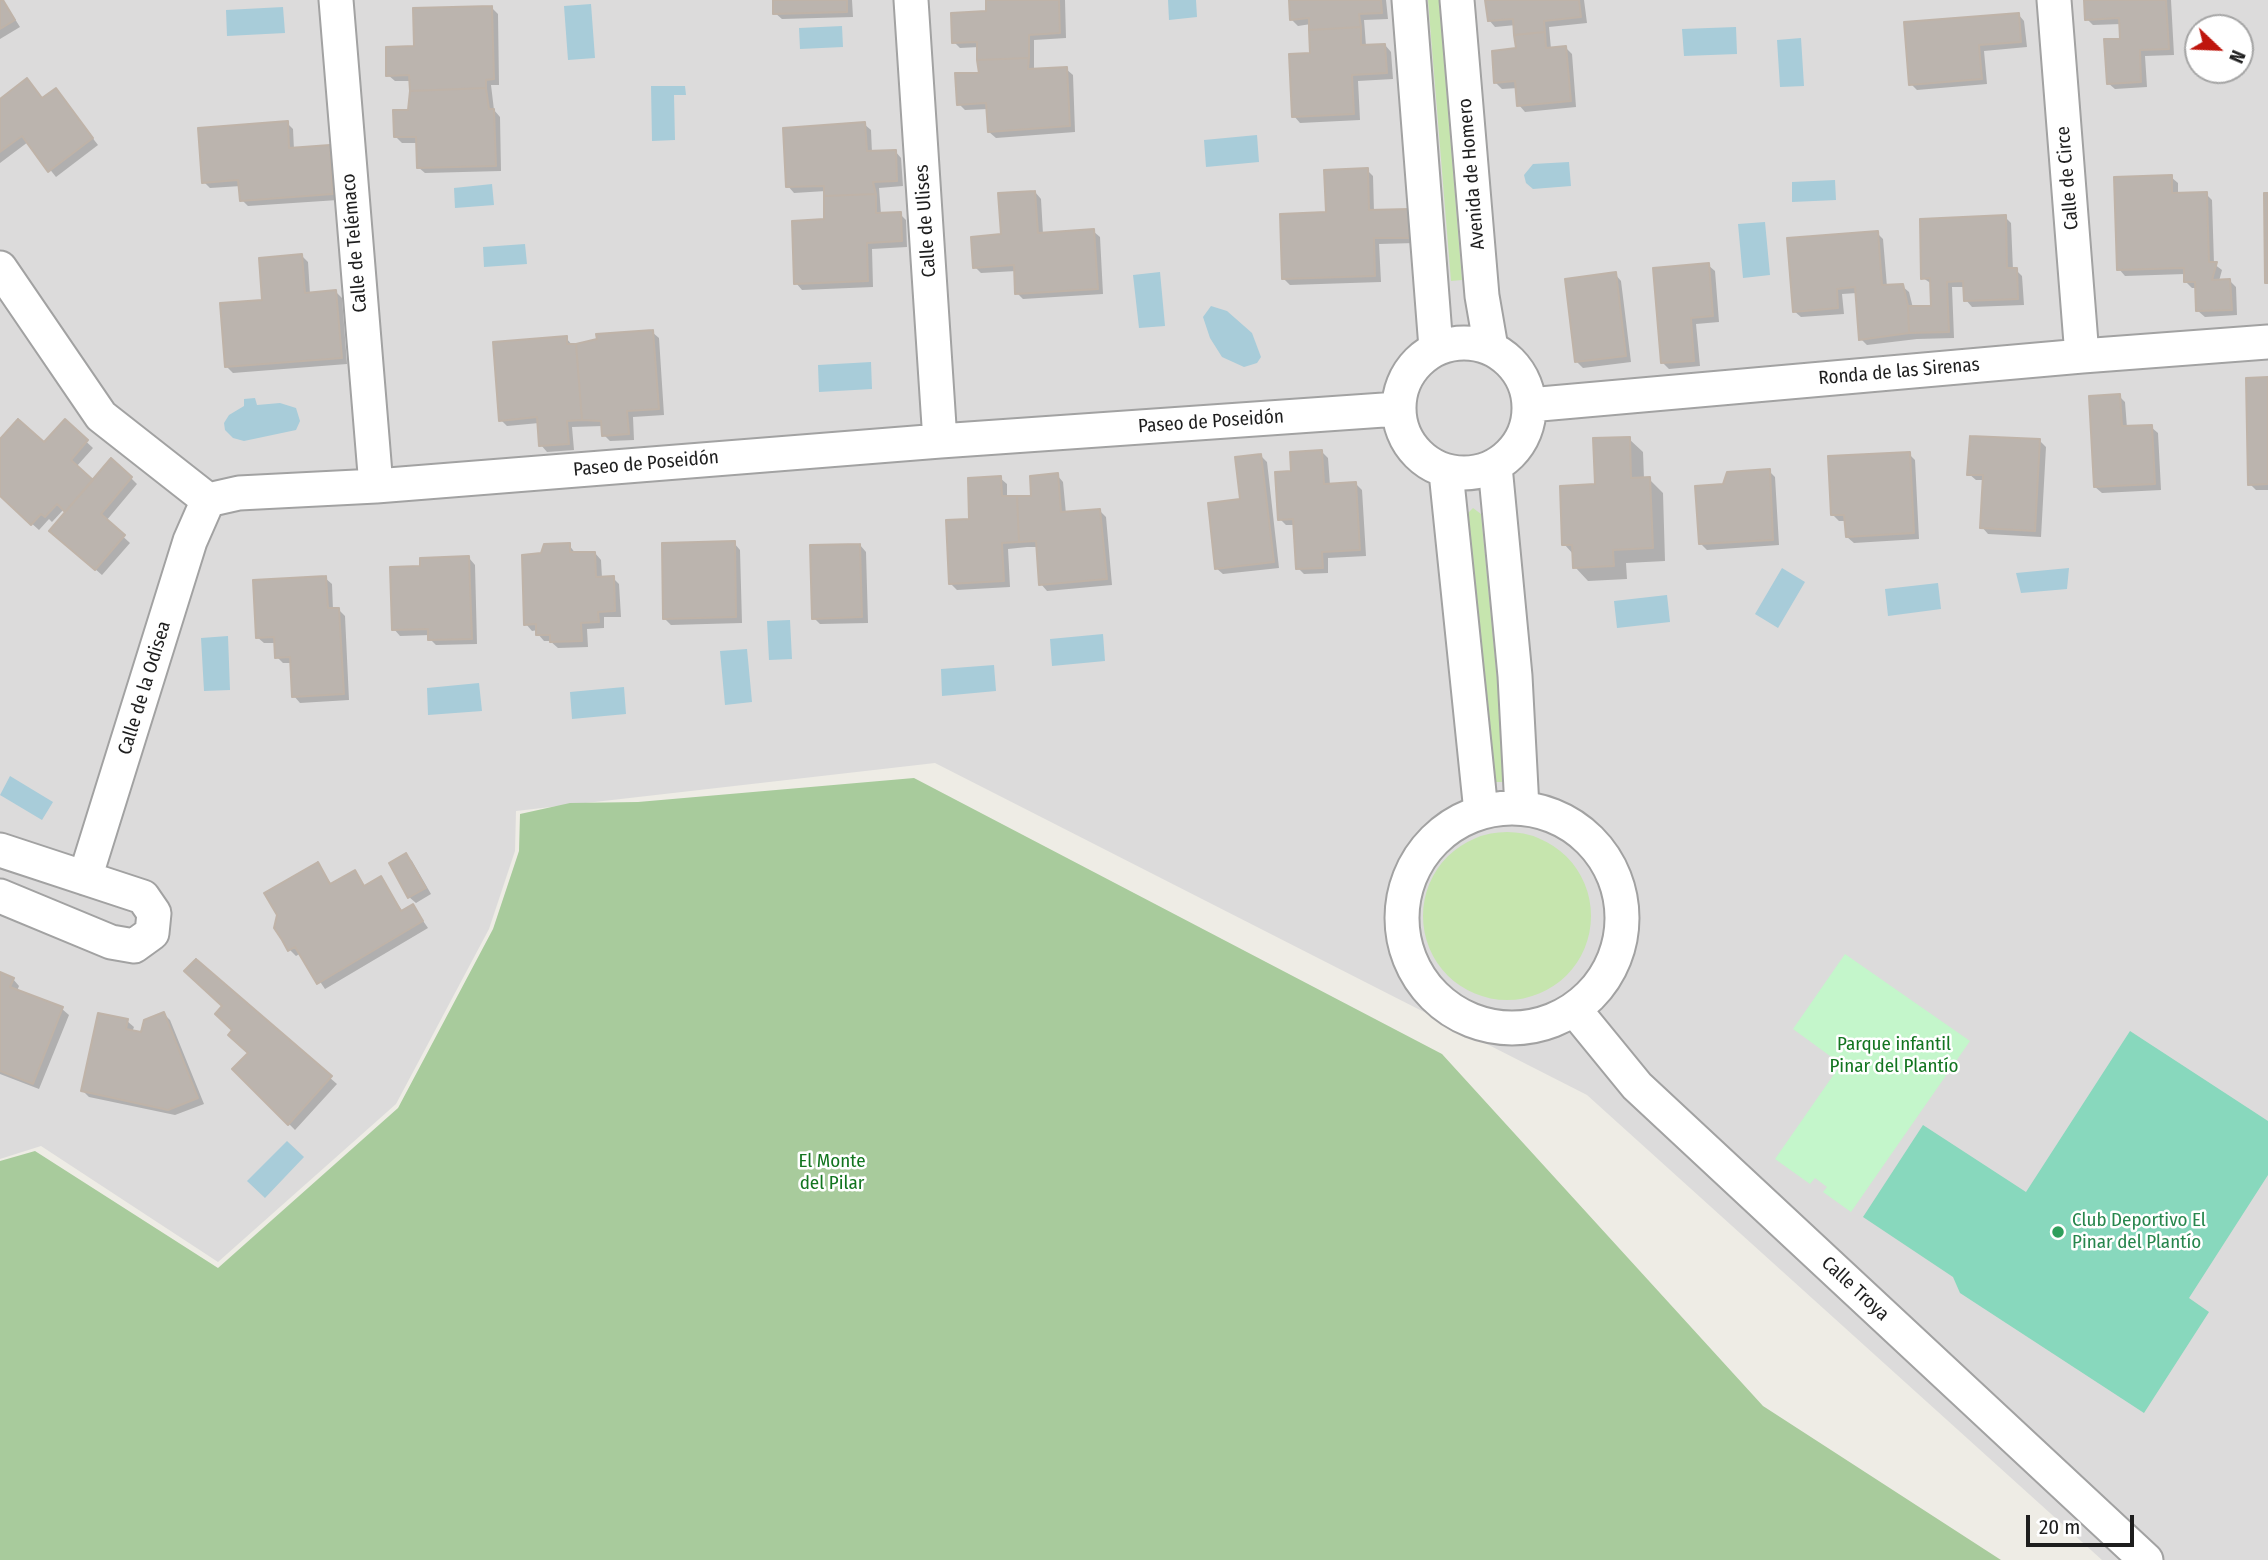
<!DOCTYPE html>
<html>
<head>
<meta charset="utf-8">
<style>
  body { margin:0 }
  #map { position:relative; width:2268px; height:1560px; overflow:hidden; background:#eeece5; font-family:"Fira Sans Condensed",sans-serif }
  canvas { display:block }
  .north { position:absolute; left:2184px; top:14px; width:70px; height:70px; box-sizing:border-box; background:#fff; border:2px solid #a5a5a5; border-radius:50%; rotate:113deg; font-size:19px; font-weight:700; line-height:28px; text-align:center; color:#1e1e1e }
  .north::after { content:''; display:block; margin:auto; width:24px; height:32px; background:#bf160d; clip-path:polygon(50% 0,100% 100%,50% 72%,0 100%) }
  .scale { position:absolute; left:2026px; top:1515px; width:108px; height:32px; box-sizing:border-box; border:4px solid #1e1e1e; border-top:0; padding-left:9px; font-size:21px; line-height:24px; white-space:nowrap; color:#1e1e1e; -webkit-text-stroke:5px #fff; paint-order:stroke }
</style>
</head>
<body>
<div id="map">
<canvas width="2268" height="1560"></canvas>
<div class="north">N</div>
<div class="scale">20 m</div>
</div>
<script>
const context = document.querySelector('canvas').getContext('2d');
context.lineJoin = 'round';
function paint(path, color) {
  context.fillStyle = color;
  context.fill(path, 'evenodd');
}
function poly(rows) {
  const path = new Path2D();
  for (const r of rows) {
    if (r.length === 3) {
      path.moveTo(r[0] + r[2], r[1]);
      path.arc(r[0], r[1], r[2], 0, 2 * Math.PI);
      continue;
    }
    path.moveTo(r[0], r[1]);
    for (let i = 2; i < r.length; i += 2) path.lineTo(r[i], r[i + 1]);
  }
  return path;
}
function stroke(path, color, width, dash) {
  context.strokeStyle = color;
  context.lineWidth = width;
  context.lineCap = dash ? 'butt' : 'round';
  context.setLineDash(dash || []);
  context.stroke(path);
}
function label(font, color, halo, rows, align = 'center') {
  context.font = font + ' "Fira Sans Condensed",sans-serif';
  context.lineWidth = 5;
  context.setLineDash([]);
  context.textBaseline = 'middle';
  context.strokeStyle = halo;
  context.fillStyle = color;
  for (const [text, x, y, turn = 0] of rows) {
    context.save();
    context.translate(x, y);
    context.rotate((+turn || 0) * Math.PI / 180);
    context.textAlign = isNaN(turn) ? turn : align;
    if (halo) context.strokeText(text, 0, 0);
    context.fillText(text, 0, 0);
    context.restore();
  }
}
paint(poly([
  [0,0,2268,0,2268,1560,2102,1560,1587,1095,935,763,516,811,515,851,489,929,396,1104,218,1262,41,1146,0,1159],
  [2198,28,2240,28,2240,70,2198,70]
]), '#dcdbdb');
paint(poly([
  [1428,0,1439,0,1462,280,1451,281],
  [1473,508,1481,514,1506,771,1506,780,1502,782,1496,782,1492,775,1468,513],
  [1507,916,84]
]), '#c6e5ae');
paint(poly([
  [914,778,1442,1054,1763,1406,2001,1560,0,1560,0,1161,35,1151,218,1268,398,1108,493,929,519,851,520,814,570,803,638,802]
]), '#a8cb9c');
paint(poly([
  [1845,954,1970,1041,1851,1212,1823,1192,1827,1187,1815,1178,1810,1184,1775,1159,1841,1064,1793,1029]
]), '#c4f6cb');
paint(poly([
  [2130,1031,2268,1121,2268,1175,2189,1298,2209,1312,2144,1413,1960,1293,1953,1277,1863,1217,1923,1125,2026,1192]
]), '#88d8bd');
paint(poly([
  [1168,0,1196,0,1197,17,1169,20],
  [591,4,595,58,568,60,564,6],
  [283,7,285,33,227,36,226,10],
  [842,26,843,47,800,49,799,28],
  [1736,27,1737,54,1684,56,1682,29],
  [1801,38,1804,86,1780,87,1777,40],
  [651,86,685,86,686,95,674,95,675,140,652,141],
  [1257,135,1259,162,1206,167,1204,140],
  [1569,162,1571,186,1533,189,1526,183,1524,175,1533,164],
  [1835,180,1836,200,1792,202,1792,182],
  [492,184,494,205,455,208,454,188],
  [1765,222,1770,275,1743,278,1738,224],
  [525,244,527,264,484,267,483,247],
  [1160,272,1165,326,1139,328,1133,275],
  [1211,306,1227,311,1252,333,1261,357,1257,363,1244,367,1222,357,1210,338,1203,317],
  [871,362,872,389,819,392,818,365],
  [255,398,257,405,280,403,296,408,300,421,296,430,244,441,233,438,225,430,224,423,229,415,244,406,244,399],
  [1782,568,1805,582,1778,628,1755,614],
  [2069,568,2067,589,2021,593,2016,573],
  [1938,583,1941,609,1888,616,1885,589],
  [1667,595,1670,622,1617,628,1614,601],
  [790,620,792,659,769,660,767,621],
  [1103,634,1105,661,1052,666,1050,639],
  [228,636,230,690,204,691,201,638],
  [747,649,752,702,725,705,720,651],
  [994,665,996,691,942,696,941,669],
  [479,683,482,711,428,715,427,688],
  [624,687,626,714,572,719,570,692],
  [10,776,53,802,42,820,0,795],
  [287,1141,304,1157,265,1198,247,1181]
]), '#a8ccd9');
paint(poly([
  [0,0,3,0,20,27,0,39],
  [775,0,852,0,853,17,782,19,775,13],
  [988,0,1065,0,1066,38,1034,40,1034,70,1066,69,1073,75,1075,132,996,138,989,132,988,109,965,110,959,104,981,74,979,47,960,48,954,42,988,13],
  [1290,0,1386,0,1388,19,1364,20,1366,46,1385,45,1391,52,1393,79,1358,81,1360,120,1300,123,1294,116,1312,55,1311,24,1298,26,1291,19],
  [1487,0,1584,0,1587,23,1549,27,1551,49,1566,48,1572,54,1576,107,1525,112,1519,105,1518,88,1502,89,1496,83,1518,50,1516,25,1495,27,1489,20],
  [2085,0,2171,0,2174,55,2145,56,2147,87,2115,89,2108,83,2122,40,2121,24,2093,25,2087,19],
  [491,7,498,14,499,85,491,85,494,110,500,117,501,171,425,173,418,167,418,143,402,143,395,136,410,112,410,81,395,81,388,75,416,48],
  [2018,14,2024,21,2027,47,1984,51,1987,84,1917,90,1911,84],
  [56,90,98,145,56,177,28,142,0,163,0,101,43,100],
  [287,123,293,129,294,150,329,147,335,154,338,200,248,206,242,200,241,186,210,188,204,182],
  [864,124,871,130,872,153,895,151,901,158,903,186,879,188,881,214,900,214,906,220,907,247,872,249,873,287,802,290,796,283,826,221,826,191,794,193,788,186],
  [1367,170,1373,176,1374,212,1408,211,1414,217,1415,243,1379,244,1381,282,1290,285,1284,279],
  [2171,177,2178,183,2178,195,2206,194,2212,200,2214,264,2222,270,2219,281,2230,281,2236,287,2237,315,2205,317,2198,311,2197,288,2192,288,2186,282,2185,274,2125,276,2119,269],
  [1035,192,1041,199,1043,234,1093,231,1100,237,1103,294,1023,299,1017,293,1016,271,981,273,975,267,1002,236],
  [2005,217,2011,223,2013,270,2016,270,2022,276,2024,305,1972,307,1966,300,1965,287,1952,287,1954,338,1917,339,1867,345,1861,339,1857,293,1842,294,1844,314,1801,317,1794,311,1877,233,1883,239,1887,287,1902,286,1909,292,1913,308,1933,308,1932,284,1923,278],
  [302,256,308,262,310,294,336,292,342,298,347,364,233,373,227,367,264,301],
  [1708,265,1715,271,1719,322,1696,324,1700,366,1669,369,1662,362],
  [1615,274,1621,281,1631,362,1583,368,1577,362],
  [652,332,659,338,664,415,633,417,634,440,610,441,604,435,603,426,572,427,574,450,547,452,541,445,539,423,507,426,501,420,566,338,573,346],
  [2268,379,2268,490,2256,490,2250,484],
  [2119,396,2125,402,2127,428,2151,427,2158,433,2161,490,2102,493,2095,487],
  [65,422,93,448,76,467,93,483,131,478,137,484,106,521,130,543,102,575,58,537,67,512,64,509,52,522,49,519,39,530,0,495,0,442,44,445],
  [1629,439,1643,452,1644,479,1649,479,1663,493,1665,561,1626,563,1627,579,1588,581,1575,567,1574,555,1564,544,1597,486],
  [2040,441,2046,447,2041,537,1988,534,1982,527,1984,480,1976,480,1969,474],
  [1322,452,1328,458,1330,485,1356,484,1362,490,1366,556,1328,558,1328,573,1304,574,1298,568,1295,525,1286,525,1280,519,1293,473],
  [1909,454,1915,460,1919,539,1854,543,1847,537,1846,521,1839,521,1833,515],
  [1261,456,1267,462,1279,568,1223,574,1216,568],
  [1769,471,1775,477,1779,545,1707,550,1700,543],
  [1057,475,1063,482,1066,514,1100,511,1106,517,1112,585,1047,591,1041,584,1038,547,1027,547,1008,549,1010,587,957,590,950,583,971,521,1000,478,1007,484,1007,498,1033,497],
  [734,543,740,550,742,623,671,625,664,618],
  [569,545,576,554,595,553,601,560,602,578,613,578,619,584,621,617,604,617,604,628,587,629,588,647,558,648,550,641,544,641,538,634,538,630,532,631,526,624,542,555],
  [860,545,866,552,868,623,820,624,814,618],
  [469,558,475,565,477,644,436,645,430,639,430,635,400,636,394,629,421,568],
  [325,578,332,584,333,610,339,610,345,616,349,700,300,703,294,696,292,663,283,663,277,657,276,643,264,643,257,637],
  [406,855,412,861,431,894,416,903,409,897],
  [317,864,332,885,354,872,365,887,380,878,403,912,413,906,428,928,325,989,301,953,296,956,290,950],
  [196,961,337,1084,295,1130,235,1069,250,1053,234,1030,224,1006],
  [0,974,13,979,19,986,17,991,62,1009,69,1015,39,1089,0,1074],
  [164,1014,170,1020,204,1104,175,1115,89,1097,83,1091,127,1021,134,1027,132,1032,143,1034]
]), '#0003');
const building = poly([
  [0,0,3,0,15,20,0,29,0,0],
  [773,0,847,0,847,12,773,14,773,0],
  [986,0,1059,0,1060,33,1029,35,1029,58,977,60,977,42,952,43,951,13,986,11,986,0],
  [1289,0,1381,0,1382,13,1359,14,1361,27,1309,30,1309,18,1290,20,1289,0],
  [1485,0,1579,0,1581,17,1544,21,1545,32,1514,35,1513,19,1488,21,1485,0],
  [2084,0,2166,0,2169,49,2140,50,2141,82,2107,84,2104,39,2120,39,2119,18,2085,20,2084,0],
  [492,6,494,79,486,80,486,88,410,91,409,75,386,76,386,47,414,46,413,8,492,6],
  [2019,13,2021,42,1979,45,1982,79,1909,85,1904,22,2019,13],
  [1361,27,1361,45,1385,44,1387,73,1352,75,1354,114,1292,117,1289,54,1310,53,1309,30,1361,27],
  [1545,32,1546,48,1566,46,1571,101,1517,106,1515,81,1494,83,1492,51,1516,48,1514,35,1545,32],
  [1029,58,1028,69,1067,67,1070,126,988,132,986,103,957,105,955,73,979,73,977,60,1029,58],
  [27,78,42,98,56,88,93,138,48,172,22,136,0,152,0,99,27,78],
  [486,88,489,109,494,109,496,166,417,168,416,137,394,137,393,110,408,110,410,91,486,88],
  [288,121,289,148,330,145,333,194,240,201,238,180,202,183,198,128,288,121],
  [865,122,867,151,896,150,897,181,873,182,876,194,824,196,824,186,786,187,783,128,865,122],
  [1368,168,1369,210,1409,209,1409,238,1374,238,1375,276,1282,279,1280,214,1326,212,1324,170,1368,168],
  [2172,175,2172,193,2207,192,2209,262,2217,262,2212,280,2230,279,2232,310,2196,311,2195,282,2184,282,2184,268,2117,270,2114,177,2172,175],
  [1035,191,1038,233,1094,229,1098,289,1015,294,1014,265,973,268,971,237,1001,234,998,193,1035,191],
  [2264,193,2268,193,2268,283,2265,283,2264,193],
  [876,194,876,213,901,212,902,241,867,243,868,281,794,284,792,221,824,219,824,196,876,194],
  [2006,215,2007,268,2017,268,2018,299,1964,301,1963,281,1947,282,1949,332,1909,333,1908,306,1931,306,1930,278,1921,279,1920,219,2006,215],
  [1878,231,1882,285,1903,284,1908,306,1909,333,1859,340,1855,287,1837,289,1838,308,1793,312,1787,238,1878,231],
  [302,254,305,293,336,290,342,358,225,367,220,303,262,300,259,258,302,254],
  [1709,263,1713,316,1691,318,1694,361,1661,363,1653,268,1709,263],
  [1616,272,1626,356,1575,362,1565,279,1616,272],
  [653,330,659,409,627,411,629,434,602,436,601,421,582,420,576,344,597,339,596,334,653,330],
  [567,336,567,344,576,344,582,420,567,421,569,444,539,446,537,417,499,421,493,342,567,336],
  [2268,377,2268,484,2248,485,2246,378,2268,377],
  [2120,394,2122,426,2152,425,2155,484,2094,487,2089,396,2120,394],
  [18,419,44,442,65,419,88,440,71,460,93,480,65,512,57,504,45,517,41,514,31,525,0,496,0,439,18,419],
  [1970,436,2040,439,2035,531,1980,528,1983,475,1967,475,1970,436],
  [1630,437,1631,478,1650,477,1653,548,1613,550,1614,566,1573,568,1572,545,1562,545,1560,486,1595,484,1593,438,1630,437],
  [1322,450,1324,484,1356,482,1360,550,1322,552,1323,568,1296,569,1293,519,1278,520,1275,472,1291,471,1290,452,1322,450],
  [1910,452,1914,533,1846,537,1844,515,1831,515,1828,456,1910,452],
  [1261,454,1274,562,1215,569,1208,503,1240,499,1235,457,1261,454],
  [111,458,132,477,101,514,125,535,95,570,49,531,111,458],
  [1770,469,1773,540,1699,544,1695,486,1723,484,1727,472,1770,469],
  [1058,473,1061,512,1100,509,1107,579,1039,585,1036,541,1019,542,1017,496,1031,496,1030,476,1058,473],
  [1001,476,1002,496,1017,496,1019,542,1002,543,1004,581,949,584,946,520,969,519,968,478,1001,476],
  [735,541,736,617,663,619,662,543,735,541],
  [570,543,570,552,595,552,596,577,614,576,615,611,598,612,599,622,581,623,582,641,550,642,550,635,536,635,536,624,524,625,522,555,541,553,544,544,570,543],
  [860,544,862,617,812,619,810,545,860,544],
  [469,556,472,639,428,640,428,629,392,630,390,567,420,566,420,558,469,556],
  [326,576,328,608,339,608,344,694,292,697,290,657,275,658,274,637,256,638,253,580,326,576],
  [406,853,426,888,408,898,389,863,406,853],
  [318,862,330,884,355,870,364,886,381,876,401,911,413,904,423,921,317,984,295,947,288,951,282,940,274,928,277,915,264,893,318,862],
  [196,959,332,1076,288,1125,232,1069,248,1053,228,1035,232,1030,215,1014,222,1006,184,971,196,959],
  [0,972,14,978,10,987,63,1007,33,1084,0,1071,0,972],
  [164,1012,198,1098,168,1110,81,1091,98,1013,128,1019,126,1029,141,1032,144,1020,164,1012]
]);
paint(building, '#bbb4ae');
stroke(building, '#bfb3a8', 2);
const minor = poly([
  [336,0,376,486],
  [911,0,940,441],
  [1409,0,1436,348],
  [1457,0,1482,296,1491,348],
  [2054,0,2082,356],
  [0,268,101,416,208,500,239,493,376,486,940,441,1398,409],
  [1464,408,65],
  [1529,405,2082,356,2268,342],
  [1495,466,1515,676,1522,808],
  [1446,472,1481,812],
  [1512,918,110],
  [0,850,143,897,154,913,152,933,134,946,111,942,0,896],
  [85,878,190,541,208,500],
  [1574,1009,1637,1086,2146,1560]
]);
stroke(minor, '#a2a2a2', 37);
stroke(minor, '#fff', 33);
for (const [x, y, r, color] of [
  [2058,1232,7,"#2e9e5b"]
]) {
  const dot = new Path2D();
  dot.arc(x, y, r, 0, 2 * Math.PI);
  context.fillStyle = color;
  context.fill(dot);
  stroke(dot, '#fff', 2.5);
}
label('19px', '#1e1e1e', '#fff', [
  ["Avenida de Homero",1472,174,-95],
  ["Calle de Circe",2068,178,-95],
  ["Calle de Ulises",926,221,-94],
  ["Calle de Telémaco",355,243,-95],
  ["Ronda de las Sirenas",1899,372,-5],
  ["Paseo de Poseidón",1211,422,-4],
  ["Paseo de Poseidón",646,464,-5],
  ["Calle de la Odisea",145,688,-73],
  ["Calle Troya",1855,1289,43]
]);
label('19px', '#137520', '#fff', [
  ["Parque infantil",1894,1045],
  ["Pinar del Plantío",1894,1067],
  ["El Monte",832,1162],
  ["del Pilar",832,1184]
]);
label('19px', '#27864d', '#fff', [
  ["Club Deportivo El",2072,1221],
  ["Pinar del Plantío",2072,1243]
], 'left');
</script>
</body>
</html>
